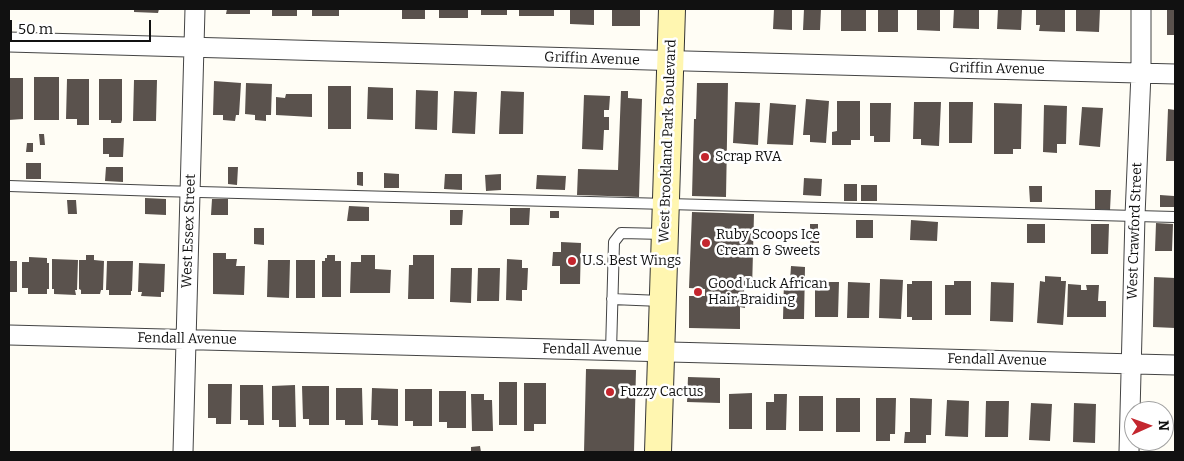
<!DOCTYPE html>
<html>
<head>
<meta charset="utf-8">
<style>
  body { margin:0 }
  #map { position:relative; width:1184px; height:461px; overflow:hidden; background:#fffdf5; font-family:Bitter,serif }
  canvas { display:block }
  .frame { position:absolute; inset:0; border:10px solid #111; pointer-events:none }
  .north { position:absolute; left:1124px; top:401px; width:50px; height:50px; box-sizing:border-box; background:#fff; border:1px solid #a0a0a0; border-radius:50%; rotate:88deg; font-size:14px; font-weight:700; line-height:20px; text-align:center; color:#111 }
  .north::after { content:''; display:block; margin:auto; width:18px; height:22px; background:#c4262e; clip-path:polygon(50% 0,100% 100%,50% 72%,0 100%) }
  .scale { position:absolute; left:10px; top:20px; width:141px; height:22px; box-sizing:border-box; border:2px solid #111; border-top:0; padding-left:6px; font-size:15px; line-height:18px; white-space:nowrap; color:#111; -webkit-text-stroke:4px #fff; paint-order:stroke }
</style>
</head>
<body>
<div id="map">
<canvas width="1184" height="461"></canvas>
<div class="frame"></div>
<div class="north">N</div>
<div class="scale">50 m</div>
</div>
<script>
const ctx = document.querySelector('canvas').getContext('2d');
ctx.lineJoin = 'round';
function fillPath(path, color) { ctx.fillStyle = color; ctx.fill(path, 'evenodd'); }
function strokePath(path, color, width, dash) { ctx.strokeStyle = color; ctx.lineWidth = width; ctx.lineCap = dash ? 'butt' : 'round'; ctx.setLineDash(dash || []); ctx.stroke(path); }
function write(font, color, halo, rows, align = 'center') {
  ctx.font = font + ' Bitter,serif'; ctx.lineWidth = 5; ctx.setLineDash([]); ctx.textBaseline = 'middle'; ctx.strokeStyle = halo; ctx.fillStyle = color; for (const [text, x, y, turn = 0] of rows) {
    ctx.save(); ctx.translate(x, y); ctx.rotate((+turn || 0) * Math.PI / 180); ctx.textAlign = isNaN(turn) ? turn : align; if (halo) ctx.strokeText(text, 0, 0); ctx.fillText(text, 0, 0); ctx.restore();
  }
}
fillPath(new Path2D(`
  M 134,9 L 159,9 L 158,13 L 134,12 Z
  M 227,9 L 250,9 L 250,14 L 226,14 Z
  M 272,9 L 297,9 L 297,16 L 272,16 Z
  M 312,9 L 339,9 L 339,16 L 312,16 Z
  M 402,9 L 425,9 L 425,19 L 402,19 Z
  M 439,9 L 468,9 L 468,18 L 439,18 Z
  M 481,9 L 507,9 L 507,15 L 481,15 Z
  M 519,9 L 554,9 L 554,16 L 519,16 Z
  M 570,9 L 594,9 L 594,25 L 570,24 Z
  M 612,9 L 640,9 L 640,26 L 612,26 Z
  M 774,9 L 792,9 L 792,30 L 773,29 Z
  M 804,9 L 821,9 L 820,30 L 803,30 Z
  M 841,9 L 866,9 L 866,31 L 841,31 Z
  M 878,9 L 898,9 L 898,32 L 878,32 Z
  M 917,9 L 940,9 L 940,31 L 917,30 Z
  M 954,9 L 979,9 L 979,29 L 953,28 Z
  M 998,9 L 1022,9 L 1021,30 L 997,29 Z
  M 1036,9 L 1065,9 L 1065,32 L 1039,31 L 1040,25 L 1036,25 Z
  M 1076,9 L 1100,9 L 1099,32 L 1076,31 Z
  M 1167,9 L 1175,9 L 1175,35 L 1167,35 Z
  M 34,77 L 59,77 L 59,120 L 34,120 Z
  M 9,78 L 23,78 L 23,119 L 9,120 Z
  M 67,79 L 89,79 L 89,125 L 77,125 L 77,119 L 66,119 Z
  M 99,79 L 122,79 L 122,120 L 121,123 L 111,123 L 111,120 L 99,120 Z
  M 134,80 L 157,80 L 156,121 L 133,121 Z
  M 214,81 L 241,83 L 239,115 L 236,115 L 235,121 L 223,120 L 223,115 L 213,115 Z
  M 246,83 L 272,84 L 271,115 L 266,115 L 266,121 L 255,120 L 255,115 L 245,114 Z
  M 697,83 L 728,83 L 726,197 L 692,196 L 694,119 L 696,119 Z
  M 328,86 L 351,86 L 351,129 L 328,129 Z
  M 368,87 L 393,88 L 393,120 L 367,119 Z
  M 416,90 L 438,91 L 437,130 L 415,129 Z
  M 454,91 L 477,92 L 475,134 L 452,133 Z
  M 501,91 L 524,92 L 523,134 L 499,134 Z
  M 621,91 L 628,91 L 628,98 L 642,99 L 639,197 L 577,195 L 578,169 L 618,170 Z
  M 286,94 L 312,94 L 312,117 L 276,115 L 276,97 L 285,98 Z
  M 584,95 L 610,96 L 609,110 L 604,110 L 604,117 L 609,117 L 609,130 L 604,130 L 603,150 L 582,149 Z
  M 806,99 L 829,101 L 826,143 L 810,142 L 810,135 L 803,135 Z
  M 837,101 L 860,101 L 860,140 L 851,140 L 851,145 L 832,145 L 832,132 L 837,131 Z
  M 735,102 L 760,103 L 758,145 L 733,143 Z
  M 914,102 L 941,102 L 939,146 L 921,145 L 921,139 L 913,139 Z
  M 949,102 L 973,102 L 972,143 L 949,143 Z
  M 770,103 L 796,105 L 793,145 L 767,144 Z
  M 870,103 L 891,103 L 890,142 L 874,142 L 874,136 L 870,136 Z
  M 994,103 L 1022,104 L 1021,149 L 1013,149 L 1013,154 L 994,154 Z
  M 1044,105 L 1067,106 L 1066,144 L 1057,144 L 1057,153 L 1043,152 Z
  M 1082,107 L 1103,108 L 1100,147 L 1079,145 Z
  M 1168,109 L 1175,110 L 1175,161 L 1166,161 Z
  M 39,134 L 44,134 L 45,145 L 40,145 Z
  M 103,138 L 124,138 L 123,157 L 109,157 L 109,154 L 103,154 Z
  M 27,143 L 33,143 L 33,152 L 26,152 Z
  M 26,163 L 41,163 L 41,179 L 26,179 Z
  M 106,167 L 123,167 L 123,182 L 105,181 Z
  M 228,167 L 238,167 L 237,185 L 228,184 Z
  M 357,172 L 363,172 L 363,186 L 357,185 Z
  M 384,173 L 399,174 L 399,188 L 384,188 Z
  M 445,174 L 462,174 L 462,190 L 444,189 Z
  M 501,174 L 501,190 L 486,191 L 485,175 Z
  M 537,175 L 566,176 L 565,190 L 536,189 Z
  M 804,178 L 822,179 L 821,196 L 803,195 Z
  M 844,184 L 857,184 L 857,201 L 844,201 Z
  M 861,185 L 877,185 L 877,201 L 861,201 Z
  M 1029,186 L 1042,186 L 1042,202 L 1030,202 Z
  M 1095,190 L 1111,190 L 1110,210 L 1095,209 Z
  M 1160,195 L 1174,196 L 1174,207 L 1160,207 Z
  M 145,198 L 166,199 L 166,215 L 145,214 Z
  M 212,199 L 228,199 L 228,215 L 211,215 Z
  M 67,200 L 76,200 L 77,214 L 68,214 Z
  M 349,206 L 369,207 L 369,221 L 347,221 Z
  M 510,208 L 530,208 L 529,225 L 510,225 Z
  M 450,210 L 463,210 L 462,225 L 450,225 Z
  M 550,211 L 559,211 L 559,218 L 550,218 Z
  M 692,212 L 754,214 L 752,290 L 744,290 L 745,308 L 740,307 L 740,329 L 689,328 L 689,296 L 705,296 L 705,289 L 689,288 Z
  M 856,220 L 873,220 L 873,238 L 856,238 Z
  M 911,220 L 938,222 L 937,241 L 910,240 Z
  M 1156,223 L 1173,224 L 1172,251 L 1155,251 Z
  M 810,224 L 818,224 L 818,233 L 810,233 Z
  M 1027,224 L 1045,224 L 1045,243 L 1027,243 Z
  M 1091,224 L 1109,224 L 1108,254 L 1091,254 Z
  M 254,228 L 264,228 L 264,245 L 254,244 Z
  M 810,234 L 819,234 L 819,243 L 810,243 Z
  M 561,242 L 581,243 L 580,284 L 560,284 L 560,266 L 552,266 L 553,252 L 561,252 Z
  M 213,253 L 226,253 L 226,259 L 237,259 L 236,266 L 245,266 L 244,295 L 213,294 Z
  M 86,255 L 94,255 L 94,260 L 104,261 L 103,290 L 101,290 L 100,294 L 81,294 L 81,290 L 79,289 L 79,260 L 86,260 Z
  M 327,255 L 335,255 L 335,261 L 341,261 L 341,297 L 322,297 L 322,261 L 325,261 L 325,258 L 327,258 Z
  M 361,255 L 375,255 L 375,269 L 391,270 L 390,293 L 350,293 L 351,262 L 361,262 Z
  M 413,255 L 434,255 L 434,299 L 408,299 L 409,265 L 413,265 Z
  M 29,257 L 47,258 L 47,263 L 49,263 L 49,289 L 47,289 L 47,294 L 28,294 L 28,288 L 22,288 L 22,262 L 29,262 Z
  M 52,259 L 78,260 L 77,290 L 75,290 L 76,295 L 54,294 L 54,289 L 52,289 Z
  M 507,259 L 522,260 L 522,268 L 528,268 L 527,290 L 522,290 L 522,301 L 506,300 Z
  M 268,260 L 290,260 L 289,298 L 267,297 Z
  M 296,260 L 315,260 L 315,298 L 296,298 Z
  M 9,261 L 17,261 L 17,292 L 9,292 Z
  M 107,261 L 133,261 L 132,291 L 131,291 L 131,295 L 109,295 L 109,290 L 106,290 Z
  M 139,263 L 165,264 L 164,292 L 161,292 L 161,297 L 141,296 L 142,292 L 138,292 Z
  M 791,266 L 805,267 L 804,319 L 783,319 L 784,280 L 790,281 Z
  M 451,268 L 472,268 L 471,303 L 450,302 Z
  M 478,268 L 500,268 L 499,301 L 477,301 Z
  M 1045,276 L 1061,277 L 1061,281 L 1066,281 L 1063,325 L 1037,323 L 1040,281 L 1045,282 Z
  M 1154,277 L 1175,278 L 1175,328 L 1153,327 Z
  M 880,279 L 903,280 L 901,319 L 879,318 Z
  M 912,281 L 932,281 L 932,320 L 912,320 L 912,317 L 907,317 L 907,284 L 912,284 Z
  M 954,281 L 971,281 L 971,315 L 945,315 L 945,285 L 954,285 Z
  M 815,282 L 839,282 L 838,317 L 815,317 Z
  M 848,282 L 870,283 L 869,318 L 847,318 Z
  M 991,282 L 1014,283 L 1013,322 L 990,321 Z
  M 1068,284 L 1081,285 L 1081,290 L 1087,290 L 1086,285 L 1099,285 L 1098,301 L 1106,301 L 1106,317 L 1067,317 Z
  M 586,369 L 636,370 L 634,452 L 584,452 Z
  M 688,377 L 720,378 L 720,403 L 687,402 Z
  M 499,382 L 517,382 L 517,425 L 499,425 Z
  M 524,383 L 546,383 L 546,424 L 534,424 L 534,431 L 524,431 Z
  M 208,384 L 232,384 L 231,424 L 216,424 L 216,418 L 208,418 Z
  M 240,385 L 263,385 L 264,425 L 248,425 L 248,420 L 240,420 Z
  M 295,385 L 296,427 L 279,427 L 279,420 L 272,420 L 272,386 Z
  M 302,386 L 329,386 L 329,425 L 309,425 L 309,419 L 303,419 Z
  M 336,388 L 362,388 L 363,425 L 345,425 L 345,420 L 336,420 Z
  M 372,388 L 398,389 L 398,426 L 378,425 L 378,420 L 371,420 Z
  M 405,389 L 432,389 L 432,426 L 413,426 L 413,421 L 405,421 Z
  M 439,391 L 466,391 L 466,428 L 447,428 L 447,422 L 439,422 Z
  M 752,393 L 752,429 L 729,429 L 729,394 Z
  M 471,394 L 484,394 L 484,400 L 492,400 L 493,431 L 472,431 Z
  M 774,394 L 787,394 L 786,430 L 766,430 L 766,402 L 774,402 Z
  M 799,396 L 823,396 L 823,431 L 799,431 Z
  M 836,398 L 860,398 L 860,432 L 836,432 Z
  M 876,398 L 896,398 L 895,434 L 890,434 L 890,441 L 876,441 Z
  M 910,398 L 932,399 L 931,435 L 926,435 L 926,443 L 904,443 L 905,432 L 910,432 Z
  M 947,400 L 969,401 L 968,437 L 945,436 Z
  M 986,401 L 1009,401 L 1008,437 L 985,437 Z
  M 1031,403 L 1052,404 L 1050,441 L 1029,440 Z
  M 1074,403 L 1096,404 L 1095,443 L 1073,442 Z
  M 480,446 L 481,452 L 471,452 L 471,447 Z`), '#5a524d');
const service = new Path2D(`
  M 9,186 L 160,191 L 1175,217
  M 612,299 L 661,301
  M 611,351 L 614,242 L 621,233 L 664,234`);
const minor = new Path2D(`
  M 9,42 L 649,60 L 1175,74
  M 9,335 L 1175,365
  M 183,452 L 195,9
  M 1129,452 L 1135,216 L 1141,73 L 1141,9`);
const secondary = new Path2D(`
  M 658,452 L 672,9`);
strokePath(service, '#444', 12);
strokePath(minor, '#444', 21);
strokePath(secondary, '#333', 28);
strokePath(service, '#fff', 10);
strokePath(minor, '#fff', 19);
strokePath(secondary, '#fff6b0', 26);
for (const [x, y, r, color] of [
  [705,157,5,"#c4262e"],
  [706,243,5,"#c4262e"],
  [572,261,5,"#c4262e"],
  [698,292,5,"#c4262e"],
  [610,392,5,"#c4262e"]
]) { const dot = new Path2D(); dot.arc(x, y, r, 0, 2 * Math.PI); ctx.fillStyle = color; ctx.fill(dot); strokePath(dot, '#fff', 2); }
write('14px', '#111', '#fff', [
  ["Griffin Avenue",592,59,2],
  ["Griffin Avenue",997,69,1],
  ["West Brookland Park Boulevard",668,141,-88],
  ["West Essex Street",189,231,-88],
  ["West Crawford Street",1135,231,-88],
  ["Fendall Avenue",187,339,1],
  ["Fendall Avenue",592,350,1],
  ["Fendall Avenue",997,360,1]
]);
write('14px', '#111', '#fff', [
  ["Scrap RVA",715,157],
  ["Ruby Scoops Ice",716,235],
  ["Cream & Sweets",716,251],
  ["U.S. Best Wings",582,261],
  ["Good Luck African",708,284],
  ["Hair Braiding",708,300],
  ["Fuzzy Cactus",620,392]
], 'left');
</script>
</body>
</html>
